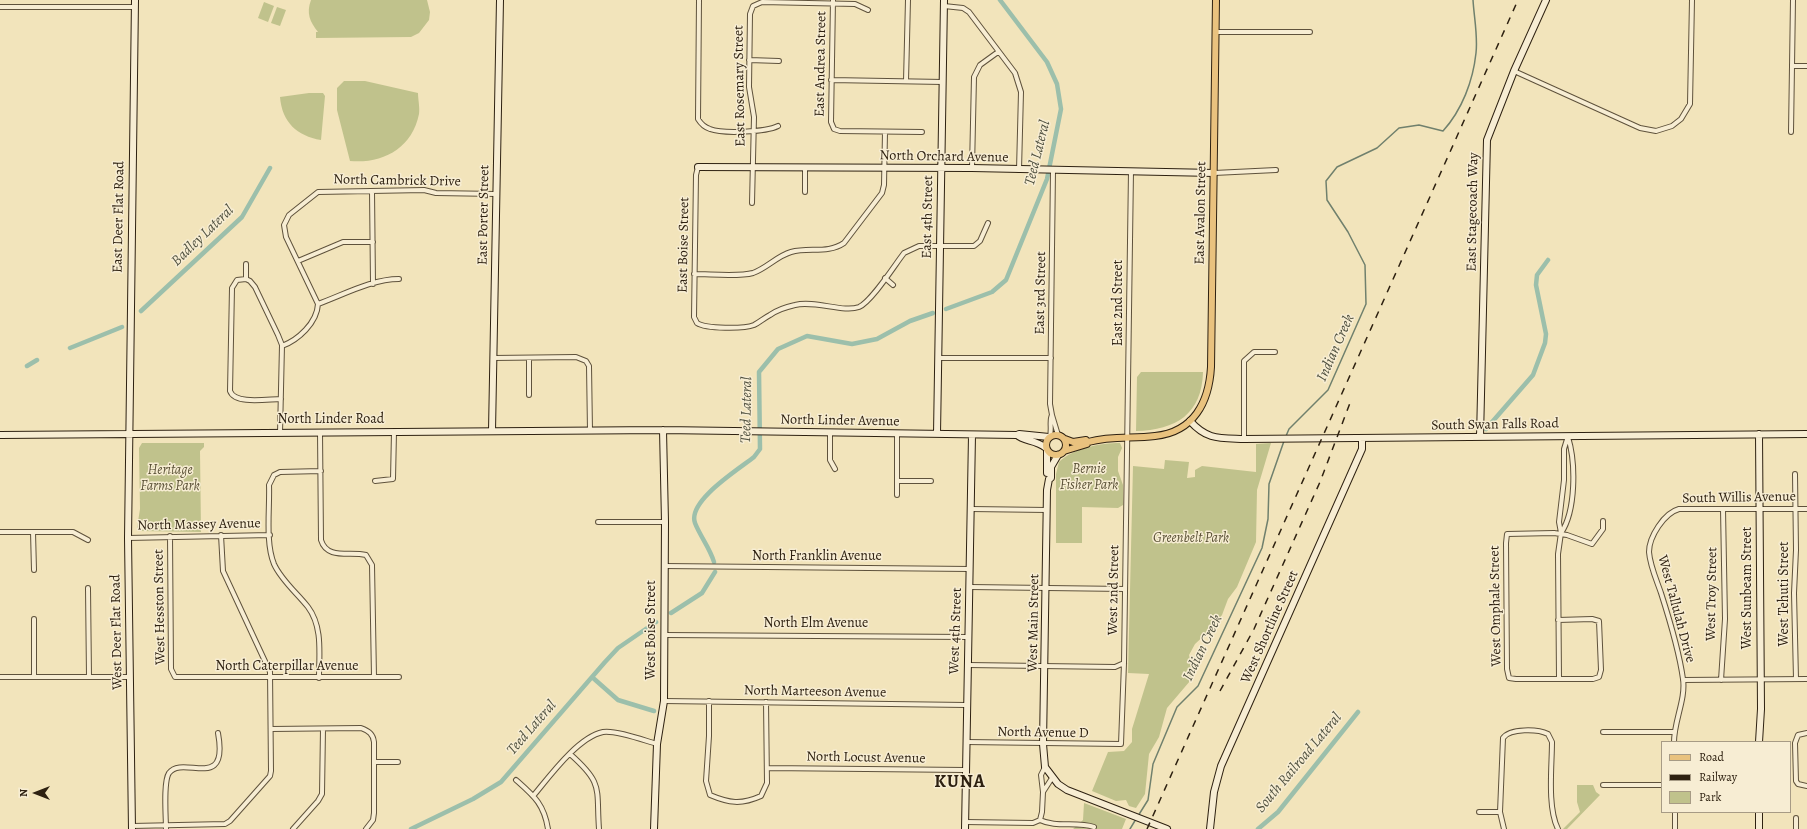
<!DOCTYPE html>
<html>
<head>
<meta charset="utf-8">
<style>
  body { margin:0 }
  #map { position:relative; width:1807px; height:829px; overflow:hidden; background:#f2e4bb; font-family:Alegreya,serif }
  canvas { display:block }
  .legend { position:absolute; left:1661px; top:741px; width:130px; height:72px; box-sizing:border-box; background:#f7edd3; border:1px solid #a79b85; margin:0; padding:5px 7px; list-style:none; font-size:12px; color:#2e2111 }
  .legend li { display:flex; align-items:center; gap:8px; height:20px }
  .legend b { width:20px; border:1px solid #a79b85 }
  .north { position:absolute; left:16px; top:773px; width:40px; height:40px; -webkit-text-stroke:3px #f7edd3; paint-order:stroke; rotate:270deg; font-size:11px; font-weight:700; line-height:16px; text-align:center; color:#2e2111 }
  .north::after { content:''; display:block; margin:auto; width:14px; height:18px; background:#2e2111; clip-path:polygon(50% 0,100% 100%,50% 72%,0 100%) }
</style>
</head>
<body>
<div id="map">
<canvas width="1807" height="829"></canvas>
<ul class="legend">
<li><b style="height:5px;background:#e9c27e"></b>Road</li>
<li><b style="height:5px;background:#2e2111"></b>Railway</li>
<li><b style="height:11px;background:#c0c28c"></b>Park</li>
</ul>
<div class="north">N</div>
</div>
<script>
const ctx = document.querySelector('canvas').getContext('2d');
ctx.lineJoin = 'round';
function fillPath(path, color) { ctx.fillStyle = color; ctx.fill(path, 'evenodd'); }
function strokePath(path, color, width, dash) { ctx.strokeStyle = color; ctx.lineWidth = width; ctx.lineCap = dash ? 'butt' : 'round'; ctx.setLineDash(dash || []); ctx.stroke(path); }
function write(font, color, halo, rows, align = 'center') {
  ctx.font = font + ' Alegreya,serif'; ctx.lineWidth = 3; ctx.setLineDash([]); ctx.textBaseline = 'middle'; ctx.strokeStyle = halo; ctx.fillStyle = color; for (const [text, x, y, turn = 0] of rows) {
    ctx.save(); ctx.translate(x, y); ctx.rotate((+turn || 0) * Math.PI / 180); ctx.textAlign = isNaN(turn) ? turn : align; if (halo) ctx.strokeText(text, 0, 0); ctx.fillText(text, 0, 0); ctx.restore();
  }
}
fillPath(new Path2D(`
  M 311,0 L 427,0 L 430,12 L 429,20 L 419,33 L 411,37 L 316,38 L 316,32 L 318,32 C 310,22 306,13 311,0 Z
  M 264,2 L 274,6 L 268,22 L 258,18 Z
  M 277,7 L 286,10 L 280,26 L 271,23 Z
  M 344,81 L 365,81 L 418,93 C 418,99 420,108 419,114 C 412,149 382,164 350,161 L 337,110 L 337,88 Z
  M 309,93 L 323,93 L 325,96 L 321,140 C 297,136 282,122 280,97 Z
  M 1141,372 L 1203,372 C 1202,414 1176,430 1136,431 L 1137,377 Z
  M 142,443 L 204,443 L 204,447 L 200,451 L 201,532 L 139,531 L 137,528 L 140,509 L 139,448 Z
  M 1120,443 L 1122,448 L 1118,457 L 1118,471 L 1123,485 L 1123,505 L 1118,508 L 1082,507 L 1082,543 L 1056,543 L 1056,474 L 1059,462 C 1073,448 1101,443 1120,443 Z
  M 1271,443 L 1257,490 L 1256,542 L 1237,587 L 1228,599 L 1222,615 L 1209,631 L 1195,644 L 1189,655 L 1193,670 L 1190,681 L 1167,708 L 1159,737 L 1149,754 L 1145,794 L 1136,808 L 1129,806 L 1126,800 L 1116,801 L 1092,791 L 1108,752 L 1124,751 L 1132,742 L 1132,729 L 1149,674 L 1128,673 L 1133,466 L 1164,469 L 1165,460 L 1189,462 L 1187,478 L 1195,477 L 1195,470 L 1202,466 L 1256,472 L 1256,444 Z
  M 1577,785 L 1593,785 L 1596,792 L 1600,795 L 1567,829 L 1563,829 L 1580,812 L 1577,802 Z
  M 1084,803 L 1126,819 L 1122,829 L 1073,829 L 1083,820 Z`), '#c0c28c');
strokePath(new Path2D(`
  M 1286,436 L 1289,429 L 1328,390 L 1366,304 L 1365,265 L 1348,232 L 1327,200 L 1326,181 L 1337,167 L 1377,148 L 1399,128 L 1419,125 L 1443,131 C 1462,110 1473,81 1476,53 C 1478,36 1474,17 1473,0
  M 1138,816 L 1148,800 L 1153,764 L 1177,707 L 1198,686 L 1262,548 L 1268,519 L 1269,484 L 1284,441
  M 1130,829 L 1136,819`), '#70806d', 1.5);
strokePath(new Path2D(`
  M 946,309 L 992,292 L 1006,280 L 1047,179 L 1061,109 L 1057,84 L 1047,62 L 1000,0
  M 141,311 L 242,217 L 270,168
  M 70,348 L 122,327
  M 27,366 L 37,360
  M 1486,429 L 1533,375 L 1545,343 L 1546,334 L 1536,285 L 1537,275 L 1548,260
  M 714,562 C 710,548 700,536 695,523 C 687,501 739,469 754,457 L 760,449 L 759,372 L 778,349 L 807,336 L 852,344 L 877,339 L 910,321 L 933,313
  M 671,613 L 702,593 L 715,572
  M 592,677 L 618,700 L 654,711
  M 411,829 L 473,799 L 501,782 L 605,662 L 618,648 L 656,622
  M 1258,829 L 1278,812 L 1358,712`), '#9cbfab', 4.5);
const street = new Path2D(`
  M 699,0 L 698,119 C 701,124 704,127 710,129 C 723,134 766,132 778,126
  M 833,0 L 831,122 L 834,129 L 840,131 L 922,132
  M 944,6 L 963,8 L 969,12 L 1015,73 L 1021,92 L 1019,170
  M 0,7 L 135,7
  M 1216,32 L 1310,32
  M 749,60 L 779,61
  M 1793,66 L 1807,66
  M 1514,71 L 1640,128 L 1656,131 L 1672,126 L 1681,119 L 1690,104 L 1692,0
  M 831,80 L 943,82
  M 906,81 L 908,0
  M 1791,132 L 1793,0
  M 698,167 L 696,175 L 694,317 L 697,323 C 706,329 744,329 754,325 C 760,322 764,318 770,315 C 777,310 786,307 795,305 C 815,300 844,313 859,307 C 872,301 894,266 904,253 L 919,246 L 974,246 L 980,241 L 988,223
  M 972,168 L 974,77 L 980,65 L 998,52
  M 1214,173 L 1276,170
  M 372,191 L 373,284
  M 805,192 L 805,167
  M 752,203 L 754,117 L 749,87 L 750,14 L 753,6 L 762,2 L 855,4 L 868,10
  M 298,261 L 343,242 L 373,242
  M 246,264 L 246,279 L 250,281 L 255,287 L 278,335 L 282,345 L 280,433
  M 694,274 C 711,274 738,277 753,273 C 767,268 777,256 791,252 C 809,247 828,254 844,243 L 882,193 L 884,185 L 885,132
  M 885,278 L 893,285
  M 246,279 L 237,280 L 232,288 L 230,391 C 235,405 268,399 281,399
  M 318,304 L 286,237 L 284,225 L 289,215 L 318,192 L 424,190 L 436,193 L 496,194
  M 282,346 C 298,340 317,323 318,304 C 343,295 372,279 399,279
  M 493,358 L 576,357 L 586,361 L 589,366 L 590,431
  M 529,358 L 529,395
  M 939,358 L 1051,358
  M 1052,415 L 1050,404 L 1053,171
  M 320,432 L 321,540 C 327,560 350,551 366,555 L 372,565 L 374,677
  M 830,433 L 830,460 L 835,469
  M 1050,436 C 1052,429 1049,420 1052,415 L 1058,435
  M 1244,439 L 1244,361 L 1254,352 L 1275,352
  M 1795,474 L 1796,550 L 1794,593 L 1796,679
  M 375,481 L 393,479 L 394,432
  M 897,481 L 931,481
  M 897,495 L 897,434
  M 971,509 L 1047,510
  M 598,522 L 665,522
  M 0,532 L 73,532 L 88,540
  M 33,532 L 34,570
  M 1561,533 C 1576,511 1576,463 1568,437
  M 170,536 L 171,669 L 175,677 L 399,677
  M 128,538 L 270,535
  M 664,566 L 970,569
  M 970,587 L 1125,589
  M 88,588 L 89,677
  M 34,619 L 34,677
  M 1558,620 L 1592,619 L 1599,621 L 1601,670 L 1599,677 L 1593,679 L 1516,679 L 1509,678 L 1507,669 L 1506,543 L 1507,534 L 1554,533 L 1567,535 L 1592,544 L 1603,529 L 1603,521
  M 664,635 L 968,637
  M 968,665 L 1115,667 L 1124,663
  M 0,677 L 129,677
  M 319,678 C 319,654 323,627 308,607 C 297,593 281,580 274,564 C 265,542 270,508 269,485 L 274,475 L 280,472 L 321,471
  M 1559,679 L 1558,554 L 1561,533 L 1559,522 L 1564,480 L 1564,449 L 1568,436
  M 1683,680 L 1807,679
  M 1721,680 L 1725,619 L 1723,509
  M 664,701 L 966,705
  M 709,701 L 709,736 L 706,781 L 710,795 C 729,803 741,805 761,796 L 767,783 L 766,702
  M 271,729 L 361,728 C 369,731 373,734 374,742 L 374,813 L 373,820 L 366,829
  M 1603,732 L 1674,732
  M 1807,733 L 1798,735 L 1795,743 L 1796,781 L 1798,784 L 1807,786
  M 966,742 L 1121,744 L 1124,663 L 1131,171
  M 1674,742 C 1674,721 1686,699 1683,679 C 1679,650 1670,621 1661,593 C 1657,581 1650,566 1649,552 C 1649,537 1664,513 1679,509 L 1807,509
  M 570,754 C 604,784 596,788 599,829
  M 374,762 L 398,762
  M 1045,767 L 1041,775 L 1043,792 L 1052,778
  M 767,768 L 965,770
  M 516,780 C 534,796 544,804 548,829
  M 1603,785 L 1662,785
  M 534,795 C 549,777 578,737 603,732 C 616,730 643,740 657,744
  M 1479,812 L 1500,812
  M 1675,812 L 1675,829
  M 1040,820 C 1056,828 1077,821 1094,827
  M 1040,820 L 1042,812 L 1043,792
  M 965,822 L 1033,823 L 1040,820
  M 132,826 L 225,824 L 230,821 L 270,776 L 271,771 L 270,672 L 223,571 L 221,535
  M 166,829 C 166,817 163,782 169,773 C 183,754 229,793 218,733
  M 293,829 L 318,801 L 322,794 L 323,729
  M 1504,829 L 1500,812 L 1503,738 C 1510,728 1538,729 1548,734 L 1552,742 C 1552,766 1547,807 1558,829
  M 1796,829 L 1796,818`);
const secondary = new Path2D(`
  M 698,167 L 972,168 L 1214,173
  M 1190,421 C 1207,440 1219,438 1244,439 L 1807,434
  M 492,431 L 500,0
  M 937,434 L 944,0
  M 0,435 L 663,430 L 1017,435 L 1019,434 L 1049,437
  M 1017,435 C 1024,442 1035,439 1046,448
  M 1480,437 L 1487,140 L 1514,71 L 1546,0
  M 1058,455 L 1051,467 L 1051,478 L 1049,479 L 1047,490 L 1043,744 L 1045,767 L 1058,784 L 1067,790 L 1167,829
  M 1047,473 L 1047,451
  M 1759,742 L 1761,709 L 1759,434
  M 1759,812 L 1759,829
  M 132,829 L 128,538 L 135,0
  M 654,829 L 657,744 L 664,701 L 665,522 L 663,430
  M 965,829 L 972,435
  M 1210,829 L 1214,792 L 1221,766 L 1362,449 L 1362,438`);
const primary = new Path2D(`
  M1046 445a10 10 0 1 1 20 0a10 10 0 1 1-20 0Z
  M 1065,439 L 1073,442 L 1086,440 L 1088,442
  M 1064,451 L 1087,444 L 1088,442 C 1113,435 1132,439 1155,436 C 1194,432 1209,402 1211,367 L 1216,0`);
strokePath(street, '#5f523c', 6);
strokePath(secondary, '#2e2111', 8);
strokePath(primary, '#2e2111', 8);
strokePath(street, '#f7edd3', 4);
strokePath(secondary, '#f7edd3', 6);
strokePath(primary, '#e9c27e', 6);
strokePath(new Path2D(`
  M 1220,691 L 1254,629 L 1320,482 L 1350,403
  M 1147,829 L 1518,0`), '#2e2111', 1.5, [7, 7]);
write('14px', '#2e2111', '#f7edd3', [
  ["East Andrea Street",821,64,-89],
  ["East Rosemary Street",740,86,-91],
  ["North Orchard Avenue",944,157,1],
  ["North Cambrick Drive",397,181,1],
  ["East Stagecoach Way",1473,212,-89],
  ["East Avalon Street",1201,213,-89],
  ["East Porter Street",484,215,-89],
  ["East Deer Flat Road",119,217,-89],
  ["East 4th Street",928,217,-89],
  ["East Boise Street",684,245,-89],
  ["East 3rd Street",1041,293,-89],
  ["East 2nd Street",1119,303,-90],
  ["North Linder Road",331,420],
  ["North Linder Avenue",840,421,1],
  ["South Swan Falls Road",1495,425,-1],
  ["South Willis Avenue",1739,498,-1],
  ["North Massey Avenue",199,525,-1],
  ["North Franklin Avenue",817,557],
  ["West Sunbeam Street",1748,588,-90],
  ["West 2nd Street",1114,590,-89],
  ["West Troy Street",1712,594,-89],
  ["West Tehuti Street",1785,594,-90],
  ["West Omphale Street",1496,606,-91],
  ["West Hesston Street",160,607,-91],
  ["West Tallulah Drive",1676,609,75],
  ["West Main Street",1034,623,-89],
  ["North Elm Avenue",816,624],
  ["West Shortline Street",1270,627,-66],
  ["West Boise Street",652,630,-90],
  ["West 4th Street",956,631,-88],
  ["West Deer Flat Road",117,632,-91],
  ["North Caterpillar Avenue",287,667],
  ["North Marteeson Avenue",815,692,1],
  ["North Avenue D",1043,733,1],
  ["North Locust Avenue",866,758,1]
]);
write('italic 14px', '#5a5136', '#f7edd3', [
  ["Bernie",1089,470],
  ["Fisher Park",1089,486],
  ["Heritage",170,471],
  ["Farms Park",170,487],
  ["Greenbelt Park",1191,539]
]);
write('italic 15px', '#4f503f', '#f7edd3', [
  ["Teed Lateral",1038,153,-76],
  ["Badley Lateral",203,236,-44],
  ["Indian Creek",1336,348,-66],
  ["Teed Lateral",747,410,-89],
  ["Indian Creek",1203,648,-64],
  ["Teed Lateral",532,728,-49],
  ["South Railroad Lateral",1299,763,-50]
]);
ctx.letterSpacing = '1px';
write('bold 18px', '#2e2111', '#f7edd3', [
  ["KUNA",960,783]
]);
ctx.letterSpacing = '0px';
</script>
</body>
</html>
